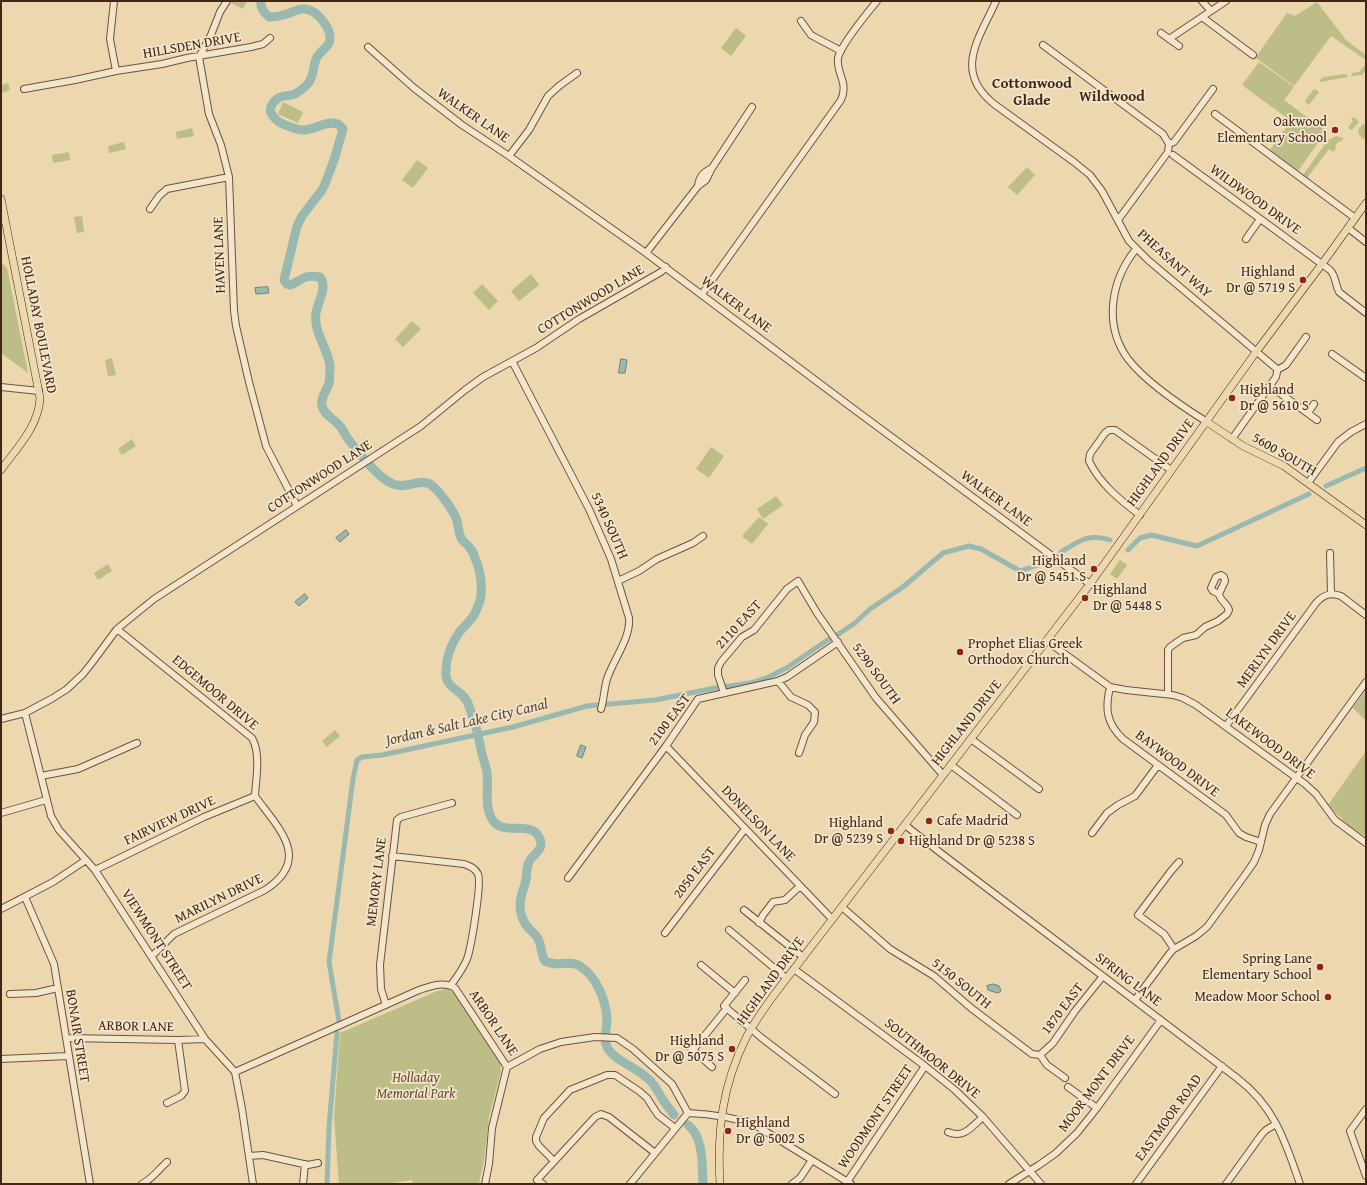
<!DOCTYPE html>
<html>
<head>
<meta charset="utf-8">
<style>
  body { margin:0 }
  #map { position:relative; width:1367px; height:1185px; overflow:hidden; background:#ecd7af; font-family:"Gentium Book Plus",serif }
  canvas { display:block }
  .frame { position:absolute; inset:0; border:2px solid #432615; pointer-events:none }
</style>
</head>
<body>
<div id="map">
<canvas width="1367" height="1185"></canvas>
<div class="frame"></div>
</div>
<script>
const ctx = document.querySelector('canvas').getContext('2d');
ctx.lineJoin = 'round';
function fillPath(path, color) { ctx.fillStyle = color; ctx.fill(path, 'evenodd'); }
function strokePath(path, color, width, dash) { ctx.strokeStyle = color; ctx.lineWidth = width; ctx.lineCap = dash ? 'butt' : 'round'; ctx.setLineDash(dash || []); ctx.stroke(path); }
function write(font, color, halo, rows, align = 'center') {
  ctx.font = font + ' "Gentium Book Plus",serif'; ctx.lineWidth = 3.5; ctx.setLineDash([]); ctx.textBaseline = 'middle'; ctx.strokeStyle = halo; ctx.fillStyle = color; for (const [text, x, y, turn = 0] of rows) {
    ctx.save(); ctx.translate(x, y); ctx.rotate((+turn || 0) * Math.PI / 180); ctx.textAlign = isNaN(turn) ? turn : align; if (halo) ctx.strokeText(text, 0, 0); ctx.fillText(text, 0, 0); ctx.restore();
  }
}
fillPath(new Path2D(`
  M 233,1 L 247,1 L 243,9 L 231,3 Z
  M 1317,2 L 1346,40 L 1366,55 L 1366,60 L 1331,36 L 1294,86 L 1256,58 L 1258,55 L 1258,54 L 1287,13 L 1295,16 Z
  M 736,28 L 746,36 L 731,56 L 721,48 Z
  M 1259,62 L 1294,87 L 1284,100 L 1326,131 L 1325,133 L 1298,171 L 1270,150 L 1291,121 L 1242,85 Z
  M 1365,66 L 1366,70 L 1362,75 L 1351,76 L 1352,73 L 1359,72 L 1363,67 Z
  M 1346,74 L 1348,77 L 1320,82 L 1320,80 L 1323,77 Z
  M 8,83 L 10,90 L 1,93 L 1,85 Z
  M 1315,89 L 1319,92 L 1309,105 L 1306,103 L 1305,101 L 1313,90 Z
  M 283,102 L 303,112 L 298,123 L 278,114 Z
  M 1353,117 L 1357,119 L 1359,122 L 1357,125 L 1355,125 L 1355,127 L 1351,130 L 1348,128 L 1353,121 L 1351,119 Z
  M 1363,124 L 1366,124 L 1366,141 L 1360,136 L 1358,132 L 1359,128 Z
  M 192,128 L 194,136 L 177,139 L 176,132 Z
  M 1336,136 L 1344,138 L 1340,142 L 1338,142 L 1335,146 L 1336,148 L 1333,152 L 1329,149 L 1307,178 L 1303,175 L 1328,140 Z
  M 124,142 L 126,149 L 109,153 L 108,146 Z
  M 69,152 L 70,160 L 53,163 L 52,155 Z
  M 417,160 L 428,168 L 413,188 L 402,180 Z
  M 1027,167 L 1035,175 L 1017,195 L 1008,187 Z
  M 82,216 L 84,232 L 77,233 L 74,217 Z
  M 1,262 L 7,268 L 28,373 L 1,353 Z
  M 531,274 L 539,285 L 519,301 L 511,291 Z
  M 482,284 L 498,301 L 489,310 L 473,293 Z
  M 412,321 L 421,329 L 403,347 L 395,339 Z
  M 112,358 L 116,375 L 108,376 L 105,360 Z
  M 132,439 L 136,446 L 122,455 L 118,449 Z
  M 711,447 L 724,456 L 709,478 L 696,469 Z
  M 776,496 L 783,505 L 763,519 L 757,509 Z
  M 759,517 L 768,524 L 752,544 L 742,536 Z
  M 1120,560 L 1127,565 L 1117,579 L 1110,574 Z
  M 108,564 L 112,571 L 98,580 L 94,573 Z
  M 1366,690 L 1366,721 L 1353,708 Z
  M 335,730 L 340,736 L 327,747 L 322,741 Z
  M 1366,751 L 1366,837 L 1347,824 L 1328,805 Z
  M 446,989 L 454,992 L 500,1062 L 501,1071 L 489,1117 L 484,1160 L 479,1184 L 413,1184 L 412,1180 L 386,1184 L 339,1184 L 334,1117 L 340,1033 L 437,991 Z`), '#bcbd87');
const water = new Path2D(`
  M 268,287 L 269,293 L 256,294 L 255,288 Z
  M 621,359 L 627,360 L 625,373 L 619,373 Z
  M 346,530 L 349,534 L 340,542 L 336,538 Z
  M 305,594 L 308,598 L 299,606 L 295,602 Z
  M 581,745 L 586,747 L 582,758 L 577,756 Z
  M 993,984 L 999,986 L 1001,990 L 1000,992 L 997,993 L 988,990 L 987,986 Z`);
fillPath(water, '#99b8b0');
strokePath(water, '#777e72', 1);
strokePath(new Path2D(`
  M 1326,486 L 1366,468
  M 1128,550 L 1140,538 L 1151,535 L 1197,546 L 1309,494
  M 1061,552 C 1079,541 1089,533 1110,540
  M 837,635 L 855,623 L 870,609 L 903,587 L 943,553 L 969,546 L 981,549 L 1020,571 L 1038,565 L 1048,559
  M 339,1021 L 329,962 L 353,779 L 357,760 L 362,757 L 382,755 L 513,727 L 587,706 L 655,700 L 715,688 L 751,683 L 767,678 L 788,667 L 832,637
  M 327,1184 L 329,1127 L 337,1033`), '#99b8b0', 5);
strokePath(new Path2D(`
  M 261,1 C 260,8 264,13 269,17 C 275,17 281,16 287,14 C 293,12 298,8 305,9 C 317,10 334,30 329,43 C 326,49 319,52 316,59 C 313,67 314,76 309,82 C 306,87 300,91 295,94 C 286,97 277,94 272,105 C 270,107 270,111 271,113 C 274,119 280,123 285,125 C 290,127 297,130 303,130 C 315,130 326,120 338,124 L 343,129 L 334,160 L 325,184 L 322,190 L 302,216 L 297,226 L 284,280 L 287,284 L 290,285 C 303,280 303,274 320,277 C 328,287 318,301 316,313 C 313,332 328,348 330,366 C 330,371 330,377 329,383 C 327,390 320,398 322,406 C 324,415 334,419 339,425 C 342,428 344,432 346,436 C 355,449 378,478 393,484 C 406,490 419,478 430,484 C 439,490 454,511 457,521 C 459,527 458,532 461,538 C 463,542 466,543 469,547 C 472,550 474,554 475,558 C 480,569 482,583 481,595 C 481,601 477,609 474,615 C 470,621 465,626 460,631 C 451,644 445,658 446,675 C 447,687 457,689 464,697 C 468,701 469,707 471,712 C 476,724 478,736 481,749 C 482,757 486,765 487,773 C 489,789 483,810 495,823 C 507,835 533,820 540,839 C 544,849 535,853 530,860 C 526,866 527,873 526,880 C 524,889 520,896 520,905 C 520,911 522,919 526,925 C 530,931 537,934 539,941 C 542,948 541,955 545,961 C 557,968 569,959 580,966 C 597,977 607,1002 607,1022 C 606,1032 603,1040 608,1049 C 617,1062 636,1067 647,1078 C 655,1084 658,1092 663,1100 C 666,1105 671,1110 674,1115
  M 688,1125 C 704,1137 702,1166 703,1184`), '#99b8b0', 9);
const minor = new Path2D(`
  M 114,1 L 110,39 L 116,71
  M 227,1 L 220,12 L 211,35 L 199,57 L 209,114 L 221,145 L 229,177 L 234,311 L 236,326 L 249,382 L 266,446 L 297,506
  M 996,1 C 979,39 953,71 994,104 L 1074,162 L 1090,175 L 1102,191 L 1129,241 L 1148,260 L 1277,369 L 1277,372 L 1276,377 L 1232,439
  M 1202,1 L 1211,11
  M 1202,17 L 1253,55
  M 801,21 L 811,35 L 841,51
  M 1161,33 L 1179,46
  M 1169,39 L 1226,1
  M 1043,45 L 1163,134 L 1169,144 L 1168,152 L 1118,220
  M 368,47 L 414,88 L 462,125 L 509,156 L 646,253 L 851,407 L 1090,584
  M 24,89 L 75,80 L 116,71 L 162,64 L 187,58 L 251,47 L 263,44 L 270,38
  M 1215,114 L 1355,218
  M 1169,144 L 1174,142 L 1213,89
  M 1173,155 L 1330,270 C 1336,276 1335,284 1339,292 L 1366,313
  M 509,156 L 529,130 L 548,96 L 559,86 L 577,73
  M 698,186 C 699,176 704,172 712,168
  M 150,209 L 159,196 L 167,189 L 229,177
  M 1348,228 L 1366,242
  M 1246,239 L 1260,219
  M 1136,249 C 1111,280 1103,325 1128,359 C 1145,381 1183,407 1207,422
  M 646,253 L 698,186 L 706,180 L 712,168 L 752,107
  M 702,294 L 841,100 C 849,82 836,74 838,58 C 840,46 868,12 877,1
  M 1332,354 L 1366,378
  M 512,361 L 589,509 L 611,559 L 629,618 C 631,638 613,660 607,679 C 604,689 604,699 601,709
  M 1277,370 L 1286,365 L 1306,337
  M 1270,386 L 1317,420
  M 1,387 L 39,391
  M 1308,413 L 1314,404
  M 1308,483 L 1338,442 L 1351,432 L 1366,424
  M 1140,515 C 1120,500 1100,484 1089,461 L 1090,454 L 1105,433 L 1109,430 L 1115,430 L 1171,470
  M 1330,553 L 1331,594
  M 618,581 L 639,571 L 657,559 L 693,543 L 703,536
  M 117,629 L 252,738 C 261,754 256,778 255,796
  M 1047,641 L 1110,687 L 1126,690 L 1173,695 L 1183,698 L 1196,705 L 1305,784 L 1316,794 L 1335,820 L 1366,843
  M 778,681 L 791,697 L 808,705 L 815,712 L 814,722 L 805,735 L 799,753
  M 1110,687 C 1105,708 1106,723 1123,739 L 1226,815 L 1239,833 L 1246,837 L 1261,842
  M 724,693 L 718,675 L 718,668 L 721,662 L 742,637 L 754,630 L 787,589 L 798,581 L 817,613 L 876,698 L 943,775
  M 1168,694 L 1168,650 L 1170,647 L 1183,638 L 1196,635 L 1205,627 L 1218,621 L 1227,614 L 1229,610 C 1227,603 1220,601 1219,594 L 1213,591 L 1211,588 L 1216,577 L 1221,575 L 1224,577 L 1225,581 L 1219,594
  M 25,713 L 51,816 L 59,830 L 95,870 L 205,1039 L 235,1072 L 242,1109 L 253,1184
  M 1,719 L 25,713 L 53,698 L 67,689 L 83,674 L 91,664 L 117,629 L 154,599 L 421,426 L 465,390 L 483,377 L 536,348 L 579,319 L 661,272 L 666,267
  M 1226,726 L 1316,603 C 1323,595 1330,592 1341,596 L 1366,615
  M 971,739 L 1039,789
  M 666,746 L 832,919
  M 951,765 L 1017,815
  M 41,776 L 78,769 L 137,743
  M 1,813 L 46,800
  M 905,825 L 942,854 L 1237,1078 C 1275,1107 1285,1141 1300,1184
  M 1092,833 L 1107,813 L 1118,805 L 1135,796 L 1158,765
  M 392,856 L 464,864 C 470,866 475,868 478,874 C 482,883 471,948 467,959 C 463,969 457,977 451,985
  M 95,870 L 204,817 L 255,796
  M 568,878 L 666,746 L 698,699 L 778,681 L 787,677 L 838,642
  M 25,897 L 54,964 L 90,1184
  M 842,907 L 890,949 L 934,976 L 971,1008 L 1032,1054 L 1040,1055 L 1047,1065 L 1065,1078
  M 1,909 L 53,882 L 86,860
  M 744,910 L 803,957
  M 759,923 L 763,915 L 773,902 L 785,900 L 800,886
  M 729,930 L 786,978
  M 665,933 L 745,829
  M 1174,949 L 1164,934 L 1138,915 L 1171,871 L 1179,862
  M 152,956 L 174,934 L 265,890 C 313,859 278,828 255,796
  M 701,965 L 735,993
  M 794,969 L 925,1066 L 955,1090 L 983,1117 L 1041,1184
  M 745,980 L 724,1006 L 763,1039 L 835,1094
  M 10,994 L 36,993 L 58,988
  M 1135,1000 L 1170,953 L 1174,949 L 1196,936 L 1207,927 L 1245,875 L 1254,862 L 1259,850 L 1265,825 L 1270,814 L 1366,682
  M 386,1005 L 381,989 L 380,965 L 397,820 L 401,817 L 452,803
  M 66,1038 L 178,1040 L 205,1039
  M 684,1042 L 712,1067
  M 693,1050 L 727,1008
  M 1040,1055 L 1053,1043 L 1075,1011 L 1103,976
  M 1,1059 L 68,1056
  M 235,1072 L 419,990 C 431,986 444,981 455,988 L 507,1067 L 540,1049 L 561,1042 L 595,1037 L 617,1038 L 633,1049 L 672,1084 L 688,1113
  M 1068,1087 L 1097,1108
  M 167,1103 L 181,1096 L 185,1091 L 178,1040
  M 1366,1109 L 1350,1131 L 1366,1176
  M 948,1132 C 964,1139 971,1127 983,1117
  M 249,1156 L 263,1155 L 308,1165 L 318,1163
  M 554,1161 L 539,1146 L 536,1141 L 536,1137 L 544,1118 L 570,1090 L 607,1075 L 615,1075 L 639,1091 L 647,1098 L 658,1115 L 675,1128
  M 847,1182 L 925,1066
  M 142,1184 C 152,1179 159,1169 167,1162
  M 303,1184 L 305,1164
  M 485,1184 L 489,1164 L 492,1128 L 507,1067
  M 543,1184 L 537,1180 L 595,1117 L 601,1114 L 609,1117 L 655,1153
  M 630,1184 L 688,1113 C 711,1114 733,1117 755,1125 L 851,1184
  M 792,1184 L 800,1178 L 812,1160
  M 1009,1184 L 1039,1165 L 1056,1153 L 1077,1133 L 1097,1108 L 1161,1020
  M 1136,1184 L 1222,1066
  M 1226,1184 L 1262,1134 L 1266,1130 L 1276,1124`);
const major = new Path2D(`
  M 1,199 L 40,398 C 39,426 16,449 1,470
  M 1207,422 L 1243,446 L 1284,466 L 1366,525
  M 720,1184 C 717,1131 722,1085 747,1036 C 759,1014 778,989 794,969 L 1090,584 L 1256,352 L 1322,264 L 1366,203`);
strokePath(minor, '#6d523c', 8);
strokePath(major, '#432615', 8);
strokePath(minor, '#f3e5cb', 6);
strokePath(major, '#ecd7af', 7);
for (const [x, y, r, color] of [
  [1335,130,4,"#8f2418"],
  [1303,280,4,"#8f2418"],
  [1232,398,4,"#8f2418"],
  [1094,569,4,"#8f2418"],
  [1085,598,4,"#8f2418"],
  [960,652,4,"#8f2418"],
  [929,821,4,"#8f2418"],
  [891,831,4,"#8f2418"],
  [901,841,4,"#8f2418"],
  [1320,967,4,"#8f2418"],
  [1328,997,4,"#8f2418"],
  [732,1049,4,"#8f2418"],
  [728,1131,4,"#8f2418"]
]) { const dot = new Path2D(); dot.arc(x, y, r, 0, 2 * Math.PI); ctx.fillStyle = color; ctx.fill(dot); strokePath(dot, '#f3e5cb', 1.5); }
write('14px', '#432615', '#f3e5cb', [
  ["HILLSDEN DRIVE",192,46,-10],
  ["WALKER LANE",473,116,35],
  ["WILDWOOD DRIVE",1255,200,36],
  ["HAVEN LANE",220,255,-92],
  ["PHEASANT WAY",1174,264,42],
  ["COTTONWOOD LANE",591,300,-31],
  ["WALKER LANE",736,305,37],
  ["HOLLADAY BOULEVARD",38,325,79],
  ["5600 SOUTH",1284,455,30],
  ["HIGHLAND DRIVE",1161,463,-54],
  ["COTTONWOOD LANE",320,477,-33],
  ["WALKER LANE",996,499,36],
  ["5340 SOUTH",609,526,66],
  ["2110 EAST",739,625,-47],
  ["MERLYN DRIVE",1267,650,-54],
  ["5290 SOUTH",876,674,54],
  ["EDGEMOOR DRIVE",215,693,40],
  ["2100 EAST",670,720,-53],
  ["HIGHLAND DRIVE",967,723,-52],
  ["LAKEWOOD DRIVE",1270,744,37],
  ["BAYWOOD DRIVE",1177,764,37],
  ["FAIRVIEW DRIVE",170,821,-25],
  ["DONELSON LANE",758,824,46],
  ["2050 EAST",695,873,-53],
  ["MEMORY LANE",377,882,-83],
  ["MARILYN DRIVE",219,899,-26],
  ["VIEWMONT STREET",156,940,57],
  ["SPRING LANE",1128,980,37],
  ["HIGHLAND DRIVE",771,981,-54],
  ["5150 SOUTH",961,984,39],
  ["1870 EAST",1063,1009,-53],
  ["ARBOR LANE",493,1023,56],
  ["ARBOR LANE",136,1027,1],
  ["BONAIR STREET",77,1036,81],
  ["SOUTHMOOR DRIVE",932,1059,39],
  ["MOOR MONT DRIVE",1097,1084,-53],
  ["WOODMONT STREET",876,1117,-56],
  ["EASTMOOR ROAD",1169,1118,-54]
]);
write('14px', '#432615', '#f3e5cb', [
  ["Oakwood",1327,122],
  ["Elementary School",1327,138],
  ["Highland",1295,272],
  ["Dr @ 5719 S",1295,288],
  ["Highland",1240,390,"left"],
  ["Dr @ 5610 S",1240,406,"left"],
  ["Highland",1086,561],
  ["Dr @ 5451 S",1086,577],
  ["Highland",1093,590,"left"],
  ["Dr @ 5448 S",1093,606,"left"],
  ["Prophet Elias Greek",968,644,"left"],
  ["Orthodox Church",968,660,"left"],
  ["Cafe Madrid",937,821,"left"],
  ["Highland",883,823],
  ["Dr @ 5239 S",883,839],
  ["Highland Dr @ 5238 S",909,841,"left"],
  ["Spring Lane",1312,959],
  ["Elementary School",1312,975],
  ["Meadow Moor School",1320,997],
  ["Highland",724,1041],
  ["Dr @ 5075 S",724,1057],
  ["Highland",736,1123,"left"],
  ["Dr @ 5002 S",736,1139,"left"]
], 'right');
write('italic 14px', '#614c32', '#f3e5cb', [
  ["Holladay",416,1078],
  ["Memorial Park",416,1094]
]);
write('bold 15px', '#432615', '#f3e5cb', [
  ["Cottonwood",1032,84],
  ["Glade",1032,101],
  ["Wildwood",1112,97]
]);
write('italic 15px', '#584a3c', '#f3e5cb', [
  ["Jordan & Salt Lake City Canal",467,723,-13]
]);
</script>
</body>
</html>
